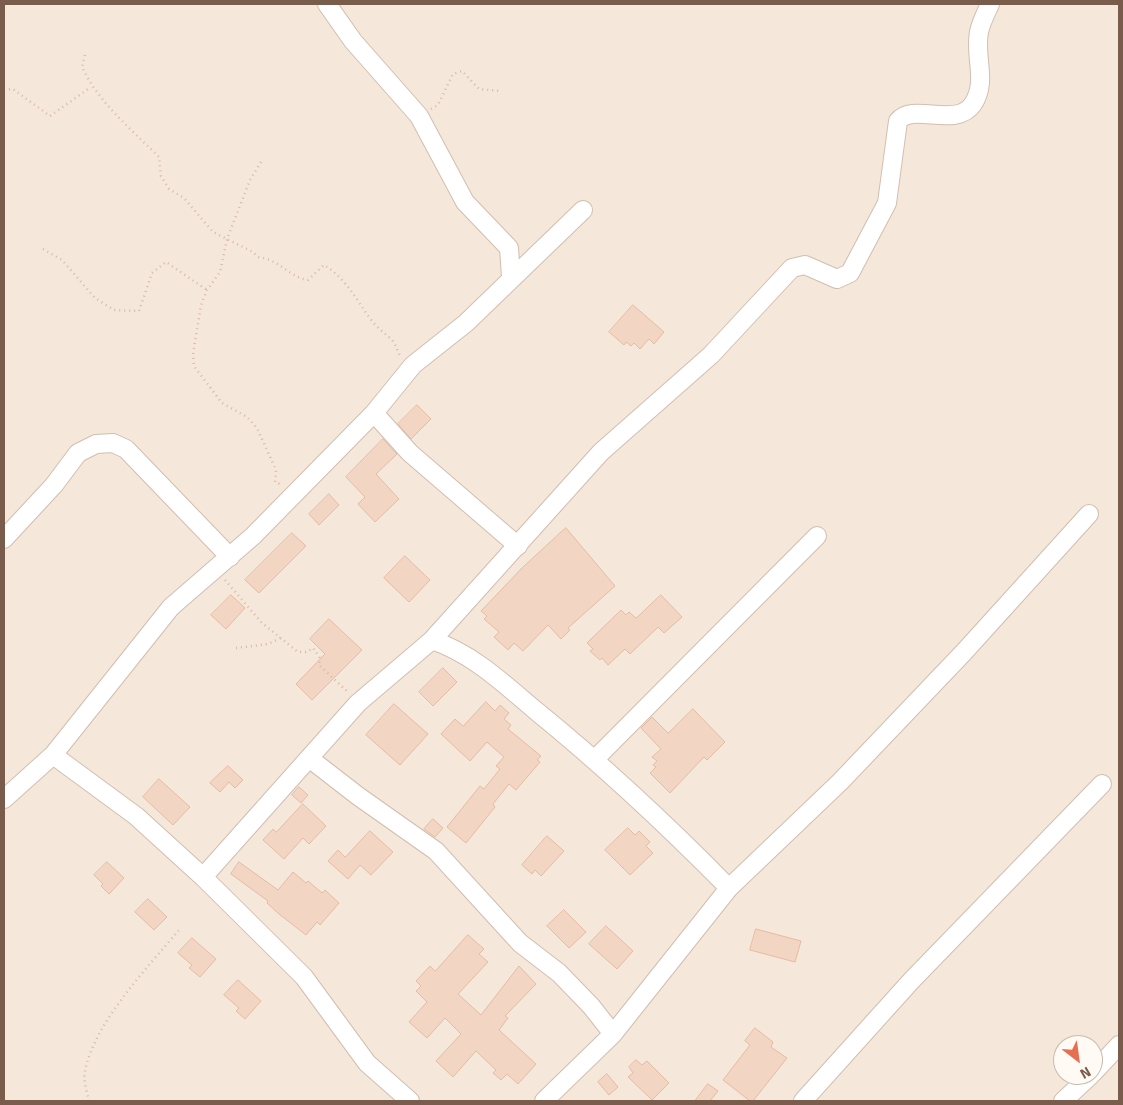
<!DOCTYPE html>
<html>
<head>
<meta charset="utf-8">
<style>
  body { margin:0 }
  #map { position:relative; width:1123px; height:1105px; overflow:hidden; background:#fdf6ec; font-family:Signika,sans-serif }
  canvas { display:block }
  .frame { position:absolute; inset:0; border:5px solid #7a5c4d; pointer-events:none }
  .north { position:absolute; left:1053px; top:1035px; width:50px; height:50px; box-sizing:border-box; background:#fffaf3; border:1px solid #cabbb1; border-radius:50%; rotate:150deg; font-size:14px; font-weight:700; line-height:20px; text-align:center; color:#7a5c4d }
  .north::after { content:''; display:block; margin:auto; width:18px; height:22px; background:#e76f51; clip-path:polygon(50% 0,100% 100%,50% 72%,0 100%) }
</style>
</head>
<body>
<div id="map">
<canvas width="1123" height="1105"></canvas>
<div class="frame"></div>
<div class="north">N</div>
</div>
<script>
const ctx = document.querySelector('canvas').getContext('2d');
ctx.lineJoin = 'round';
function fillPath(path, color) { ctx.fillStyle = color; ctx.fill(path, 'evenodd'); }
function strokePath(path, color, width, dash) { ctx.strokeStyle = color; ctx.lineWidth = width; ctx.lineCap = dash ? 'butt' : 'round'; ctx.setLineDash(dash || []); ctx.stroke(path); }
fillPath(new Path2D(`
  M 4,4 L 1119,4 L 1119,1101 L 4,1101 ZM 1063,1045 L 1093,1045 L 1093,1075 L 1063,1075 Z`), '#f5e8da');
const building = new Path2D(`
  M 633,305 L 664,332 L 654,344 L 649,339 L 640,349 L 634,343 L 631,346 L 626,342 L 624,345 L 609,332 Z
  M 417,405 L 431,419 L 411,439 L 398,424 Z
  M 383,439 L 397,454 L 376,474 L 399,499 L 375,522 L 358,504 L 365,497 L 346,477 Z
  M 329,494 L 339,505 L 319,525 L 309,514 Z
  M 566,528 L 615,586 L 568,628 L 570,630 L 561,639 L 548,625 L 523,651 L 514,643 L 508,650 L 494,637 L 499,632 L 484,619 L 487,616 L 481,611 L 523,567 Z
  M 292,533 L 306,546 L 259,593 L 245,580 Z
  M 405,556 L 430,580 L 409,602 L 384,578 Z
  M 231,595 L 245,608 L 226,629 L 211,615 Z
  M 661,595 L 682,617 L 664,633 L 658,627 L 630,654 L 625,649 L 608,665 L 602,658 L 600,660 L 590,651 L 593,649 L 587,643 L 621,610 L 626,615 L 629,612 L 636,618 Z
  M 329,619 L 362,650 L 312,700 L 296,684 L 325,654 L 310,639 Z
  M 443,668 L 457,682 L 433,706 L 419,692 Z
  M 486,702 L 495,711 L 500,705 L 509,713 L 504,719 L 511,725 L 508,729 L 541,756 L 537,760 L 540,762 L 516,790 L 509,784 L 493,804 L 495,807 L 466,843 L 447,827 L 480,786 L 484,789 L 500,769 L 496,766 L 504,757 L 487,742 L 470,761 L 441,734 L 455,719 L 463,726 Z
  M 394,704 L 428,734 L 400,765 L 366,735 Z
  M 693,709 L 725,742 L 707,760 L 704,757 L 670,793 L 650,773 L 656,767 L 653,765 L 657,761 L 652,757 L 661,749 L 641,728 L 652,717 L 668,733 Z
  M 228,766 L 243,780 L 235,788 L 229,782 L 220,792 L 210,783 Z
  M 159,779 L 190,807 L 173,825 L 143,797 Z
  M 299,787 L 308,795 L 301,803 L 292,795 Z
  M 303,804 L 326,826 L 309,844 L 303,838 L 284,859 L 263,840 L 273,829 L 276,832 Z
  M 433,819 L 443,828 L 435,837 L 424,829 Z
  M 628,828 L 635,835 L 639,831 L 650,842 L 646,846 L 653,853 L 630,875 L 605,850 Z
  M 370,831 L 393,852 L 371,875 L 360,865 L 348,879 L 328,861 L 338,850 L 345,857 Z
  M 547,836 L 564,851 L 541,876 L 535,870 L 532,874 L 522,865 Z
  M 107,862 L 124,878 L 109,894 L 101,886 L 103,884 L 94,875 Z
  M 239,862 L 278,890 L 293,872 L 306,883 L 308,881 L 322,893 L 325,890 L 339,903 L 320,925 L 317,922 L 306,935 L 279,914 L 267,903 L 268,901 L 231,874 Z
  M 148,899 L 167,917 L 154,930 L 135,912 Z
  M 564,910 L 586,932 L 569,948 L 547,926 Z
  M 606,926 L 633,951 L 617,969 L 589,944 Z
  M 756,929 L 801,941 L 795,962 L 750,950 Z
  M 468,935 L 484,949 L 479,954 L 488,962 L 458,994 L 481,1015 L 519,966 L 536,984 L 505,1016 L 508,1018 L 499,1030 L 536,1064 L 518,1084 L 507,1074 L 501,1080 L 493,1073 L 496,1070 L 476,1051 L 453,1077 L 436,1061 L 461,1034 L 445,1018 L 427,1038 L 409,1022 L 427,1002 L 416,991 L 421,986 L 416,981 L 430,966 L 435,971 Z
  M 192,938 L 216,959 L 200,977 L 189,968 L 192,965 L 178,953 Z
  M 238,980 L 261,1001 L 245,1019 L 236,1011 L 239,1008 L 224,995 Z
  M 755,1028 L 773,1042 L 771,1047 L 787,1058 L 753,1101 L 750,1101 L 723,1080 L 750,1045 L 745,1041 Z
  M 636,1060 L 642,1065 L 647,1061 L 669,1083 L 652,1100 L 628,1077 L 633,1073 L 629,1067 Z
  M 607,1074 L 618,1087 L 609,1095 L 598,1082 Z
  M 708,1084 L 718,1091 L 710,1101 L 695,1101 Z`);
fillPath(building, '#f3d5c3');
strokePath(building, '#e6bba3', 1);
const minor = new Path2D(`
  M 327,4 L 353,41 L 419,116 L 465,202 L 509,248 L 511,277
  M 374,413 L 410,453 L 518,546
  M 4,539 L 54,485 L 78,453 L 96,444 L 113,443 L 126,449 L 230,557
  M 432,640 C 473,654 503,683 535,710 C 604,766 667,825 729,888
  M 53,755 L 136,816 L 203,877 L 304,977 L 367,1063 L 410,1101
  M 309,758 L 358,796 L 436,851 L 520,943 L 559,973 L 591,1006 L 613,1034
  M 595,759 L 817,536
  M 4,799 L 53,755 L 171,607 L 253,536 L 374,413 L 413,365 L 466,323 L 583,210
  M 203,877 L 358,703 L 432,640 L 601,452 L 711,355 L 792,268 L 805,265 L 837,279 L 850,273 L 887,203 L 898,121 C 913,102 956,129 973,104 C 988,81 974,57 979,32 C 981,22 986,13 990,4
  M 1093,1073 L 1119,1045
  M 544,1101 L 613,1034 L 729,888 L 840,782 L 964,652 L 1089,514
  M 803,1101 L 911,981 L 1102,784
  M 1063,1101 L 1091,1075`);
strokePath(minor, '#d1beb0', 20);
strokePath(new Path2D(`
  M 85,55 L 82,67 C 99,103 131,129 159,157 L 161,176 L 169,189 L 184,198 L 213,232 L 253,252 L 258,257 C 279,259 289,277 308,280 L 324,265 C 347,279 356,300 372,321 C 378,329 385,333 392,340 C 396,345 397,351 401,357
  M 4,90 L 13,89 L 50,116 L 91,87
  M 431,109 L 438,105 L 453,74 L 462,71 L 479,89 L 500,91
  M 261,162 L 250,180 L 227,239 L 220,272 L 207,290 L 201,305 L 193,354 L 194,366 L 222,403 L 247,417 L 257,428 L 276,470 L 275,482 L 282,485
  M 43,249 L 62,260 L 95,298 L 114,310 L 139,311 L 152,273 L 166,262 L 207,290
  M 225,580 L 262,623 L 298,652 L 307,652 L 313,648 L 320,658 L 319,665 L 349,693
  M 236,648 L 268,644 L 281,638
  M 89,1101 C 87,1092 83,1080 85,1071 C 94,1023 148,967 179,930`), '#d9b8a5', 2.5, [1, 4]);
strokePath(minor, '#fff', 18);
</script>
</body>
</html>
